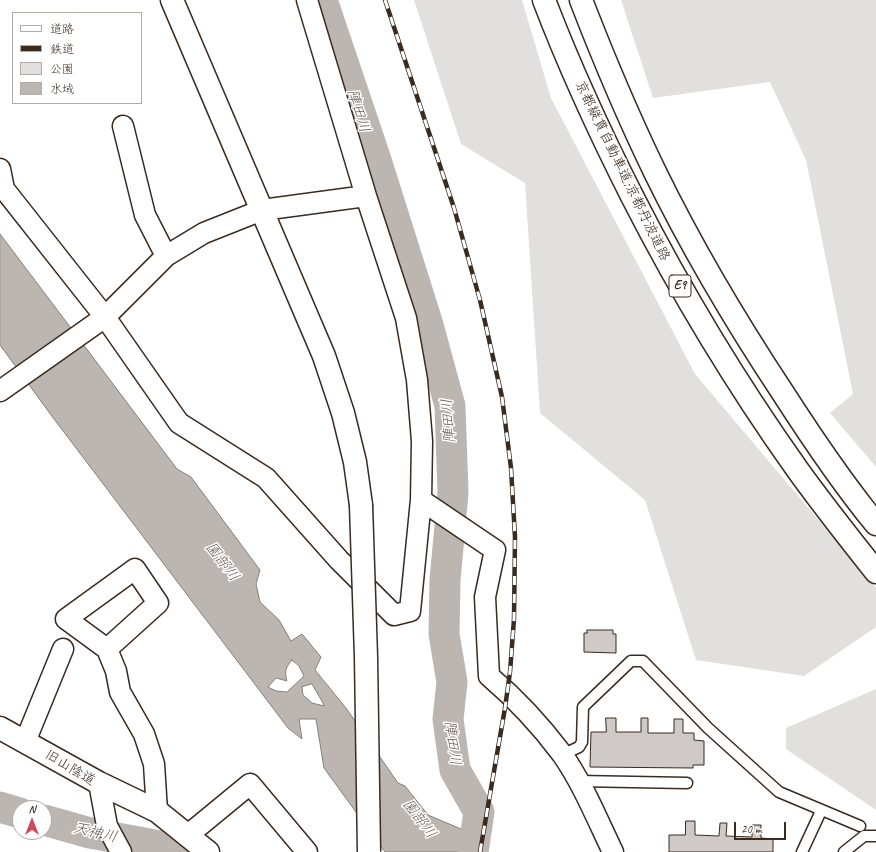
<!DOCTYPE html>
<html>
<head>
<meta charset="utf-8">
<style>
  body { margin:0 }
  #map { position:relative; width:876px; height:852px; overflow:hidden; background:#fff; font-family:Caveat,"Klee One",sans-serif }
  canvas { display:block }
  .legend { position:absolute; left:12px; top:12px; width:130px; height:92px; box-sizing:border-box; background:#fff; border:1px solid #b1aaa5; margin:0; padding:5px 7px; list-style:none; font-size:12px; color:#3b2a1e }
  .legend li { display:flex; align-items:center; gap:8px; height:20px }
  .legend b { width:20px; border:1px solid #b1aaa5 }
  .north { position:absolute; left:12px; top:800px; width:40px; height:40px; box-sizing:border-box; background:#fff; border:1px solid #b1aaa5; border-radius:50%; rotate:0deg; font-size:11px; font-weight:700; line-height:16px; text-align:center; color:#3b2a1e }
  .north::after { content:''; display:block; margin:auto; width:14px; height:18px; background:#d1495b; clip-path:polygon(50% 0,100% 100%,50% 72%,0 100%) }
  .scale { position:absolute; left:734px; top:822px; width:52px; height:18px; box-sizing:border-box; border:2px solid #3b2a1e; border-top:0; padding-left:5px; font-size:12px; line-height:14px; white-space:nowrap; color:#3b2a1e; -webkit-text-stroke:3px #fff; paint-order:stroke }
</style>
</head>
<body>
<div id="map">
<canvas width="876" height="852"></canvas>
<ul class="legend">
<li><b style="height:5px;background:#fff"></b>道路</li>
<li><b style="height:5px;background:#3b2a1e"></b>鉄道</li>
<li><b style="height:11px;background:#e2e0de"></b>公園</li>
<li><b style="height:11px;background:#bcb6b3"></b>水域</li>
</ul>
<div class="north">N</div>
<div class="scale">20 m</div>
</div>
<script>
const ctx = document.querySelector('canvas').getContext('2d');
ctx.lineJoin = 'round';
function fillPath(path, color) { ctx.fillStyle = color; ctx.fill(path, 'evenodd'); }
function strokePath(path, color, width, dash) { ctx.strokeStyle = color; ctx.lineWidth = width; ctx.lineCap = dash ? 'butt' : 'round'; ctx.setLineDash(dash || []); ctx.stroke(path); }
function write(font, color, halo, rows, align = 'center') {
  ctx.font = font + ' Caveat,"Klee One",sans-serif'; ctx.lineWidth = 3; ctx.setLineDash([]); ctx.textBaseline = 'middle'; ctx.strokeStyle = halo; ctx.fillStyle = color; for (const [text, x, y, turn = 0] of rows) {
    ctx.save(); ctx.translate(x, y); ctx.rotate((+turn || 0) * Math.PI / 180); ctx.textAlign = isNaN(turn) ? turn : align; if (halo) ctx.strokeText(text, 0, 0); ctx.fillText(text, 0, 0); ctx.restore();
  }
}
fillPath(new Path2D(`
  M 414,0 L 522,0 L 551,98 L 695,374 L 876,588 L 876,627 L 804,676 L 696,660 L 645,500 L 540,413 L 525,183 L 461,144 Z
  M 621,0 L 876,0 L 876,467 L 830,413 L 853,394 L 806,160 L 770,82 L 653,98 Z
  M 876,689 L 876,810 L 786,749 L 786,728 Z`), '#e2e0de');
const water = new Path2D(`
  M 0,234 L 177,469 L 191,477 L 260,570 L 256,584 L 260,602 L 279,620 L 291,641 L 302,634 L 321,657 L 315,670 L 346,708 L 398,783 L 405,786 L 428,815 L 461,829 L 479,852 L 385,852 L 324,768 L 316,719 L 299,719 L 302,739 L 288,728 L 51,415 L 0,345 ZM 292,660 L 299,666 L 304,676 L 287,692 L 276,691 L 268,687 L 276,678 L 287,681 C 284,671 286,667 292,660 ZM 312,684 L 323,703 L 324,706 L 312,703 L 303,695 L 302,687 Z`);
fillPath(water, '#bcb6b3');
strokePath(water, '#887e77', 1);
strokePath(new Path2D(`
  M 322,0 L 375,157 L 428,325 L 450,406 L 453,493 L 445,580 L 444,634 L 452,682 L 448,719 L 455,770 L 479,812 L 473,852
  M 0,807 L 20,813
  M 44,820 L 90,833 L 193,852`), '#bcb6b3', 31);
const building = new Path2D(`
  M 587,630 L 613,630 L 613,634 L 616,634 L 616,653 L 584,652 L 584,633 L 587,633 Z
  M 606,718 L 616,718 L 616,732 L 641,732 L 641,718 L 648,718 L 648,733 L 674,733 L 674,719 L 683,719 L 683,733 L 694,733 L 694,740 L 704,741 L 704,765 L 693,765 L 693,768 L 590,767 L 591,732 L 606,732 Z
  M 686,821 L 695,821 L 695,835 L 719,836 L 720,823 L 727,823 L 726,836 L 752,837 L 752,825 L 761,825 L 761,838 L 773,839 L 773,852 L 669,852 L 669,835 L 685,835 Z`);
fillPath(building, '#cfcac7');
strokePath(building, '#3b2a1e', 1);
const lane = new Path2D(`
  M 562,755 L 579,747 L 582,742 L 583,707 L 631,661 L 643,661 L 708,728 L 779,792 L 860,826
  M 578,781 L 687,783
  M 802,852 L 821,811
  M 844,852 L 864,836 L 876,836`);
const street = new Path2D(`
  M 123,126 L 145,215 L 166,256
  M 0,169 L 4,189 L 105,317 L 179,423 L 266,478 L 339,560 L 394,615 L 410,611 L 421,500 L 422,441 L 417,380 L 406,318 L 366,196 L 307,0
  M 0,391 L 105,317 L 166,256 L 204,233 L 262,210 L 366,196
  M 421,500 L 495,550 L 485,597 L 489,676 C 516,699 541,726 562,754 C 583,784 597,819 613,852
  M 107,649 L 158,603 L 135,569 L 66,619 L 107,649 L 116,671 L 120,692 L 144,734 L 154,764 L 157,811
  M 25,742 L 63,649
  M 99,783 L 107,826 L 121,852
  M 188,835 L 250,784 L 307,852`);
const secondary = new Path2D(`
  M 172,0 L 324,356 L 343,413 L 355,462 L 361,505
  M 0,728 L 99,783 L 157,811 L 208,852`);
const highway = new Path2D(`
  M 544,0 C 570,68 600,133 633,198 C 681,292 736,383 797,469 C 822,504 849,538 876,572
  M 581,0 C 603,57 627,114 654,170 C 691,246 736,322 783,393 C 812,438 842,483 876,524`);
strokePath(lane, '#3b2a1e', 13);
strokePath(street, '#3b2a1e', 23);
strokePath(secondary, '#3b2a1e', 25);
strokePath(highway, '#3b2a1e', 25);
strokePath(lane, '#fff', 10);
strokePath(street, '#fff', 20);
strokePath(secondary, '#fff', 22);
strokePath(highway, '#fff', 22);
const rail = new Path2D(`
  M 385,0 L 454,208 L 480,300 L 502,397 L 511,468 L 515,537 L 514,619 L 510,672 L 505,708 L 480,852`);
strokePath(rail, '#3b2a1e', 4.5);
strokePath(rail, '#fff', 3, [9]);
const secondaryBridge = new Path2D(`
  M 361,505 L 366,657 L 369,852`);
strokePath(secondaryBridge, '#3b2a1e', 25, []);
strokePath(secondaryBridge, '#fff', 22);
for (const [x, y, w] of [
  [680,286,22]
]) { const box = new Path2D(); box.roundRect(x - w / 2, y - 11, w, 22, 3); ctx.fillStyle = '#fff'; ctx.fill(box); strokePath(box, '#3b2a1e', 1); }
write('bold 13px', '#3b2a1e', null, [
  ["E9",680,286]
]);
write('14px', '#3b2a1e', '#fff', [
  ["京都縦貫自動車道;京都丹波道路",622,171,64],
  ["旧山陰道",70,768,31]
]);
write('italic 15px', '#685b52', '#fff', [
  ["陣田川",358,111,72],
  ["陣田川",449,421,-95],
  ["園部川",222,562,53],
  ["陣田川",452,743,82],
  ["園部川",419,819,53],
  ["天神川",95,833,13]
]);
</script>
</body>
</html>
